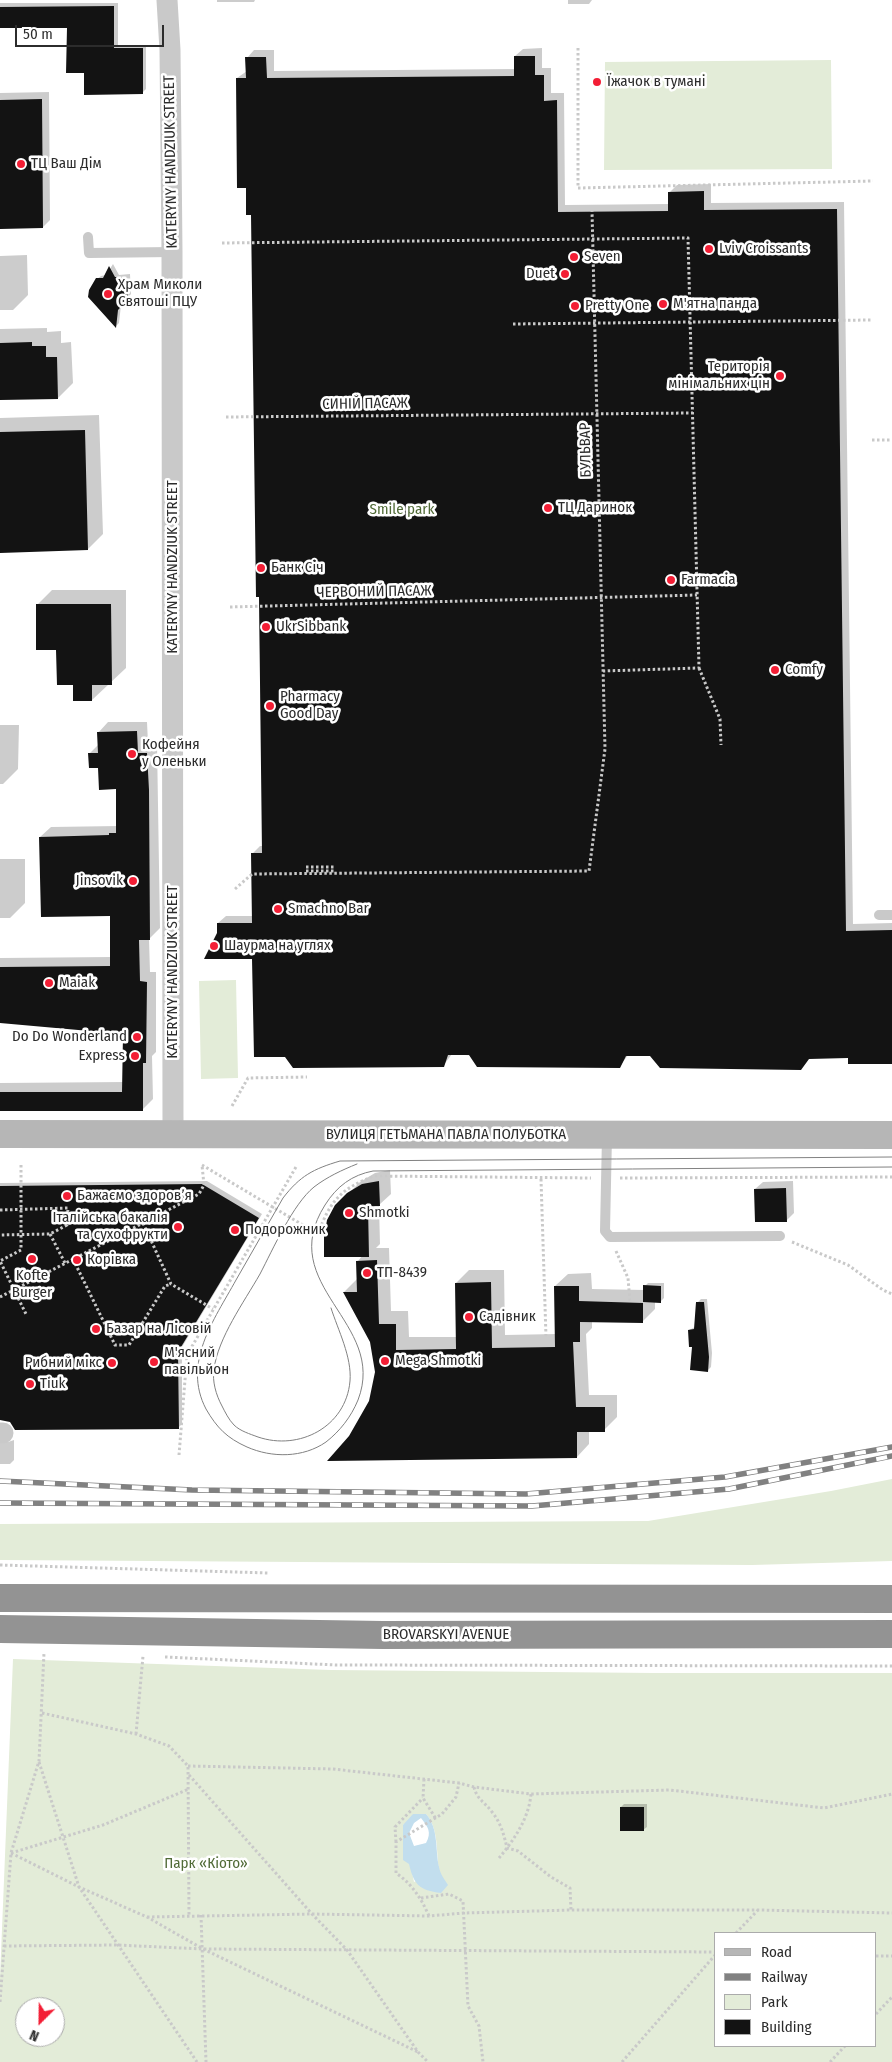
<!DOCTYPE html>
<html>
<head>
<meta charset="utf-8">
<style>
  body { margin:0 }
  #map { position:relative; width:892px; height:2062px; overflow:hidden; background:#fff; font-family:"Fira Sans Condensed",sans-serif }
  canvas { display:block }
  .legend { position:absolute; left:714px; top:1932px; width:162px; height:115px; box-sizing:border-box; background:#fff; border:1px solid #ababab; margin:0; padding:6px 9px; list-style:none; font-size:15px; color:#2c2c2c }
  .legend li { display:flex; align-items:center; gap:10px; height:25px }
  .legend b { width:25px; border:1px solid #ababab }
  .north { position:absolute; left:15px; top:1997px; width:50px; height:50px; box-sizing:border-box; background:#fff; border:1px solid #ababab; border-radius:50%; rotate:203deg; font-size:14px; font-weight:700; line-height:20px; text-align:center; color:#2c2c2c }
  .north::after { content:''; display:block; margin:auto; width:18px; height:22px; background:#f31e35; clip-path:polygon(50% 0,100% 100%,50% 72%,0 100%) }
  .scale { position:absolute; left:15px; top:25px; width:149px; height:22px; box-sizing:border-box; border:2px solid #2c2c2c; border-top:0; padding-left:6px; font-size:15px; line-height:18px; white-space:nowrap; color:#2c2c2c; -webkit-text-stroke:4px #fff; paint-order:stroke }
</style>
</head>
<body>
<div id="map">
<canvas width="892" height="2062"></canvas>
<ul class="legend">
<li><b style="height:6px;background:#b6b6b6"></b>Road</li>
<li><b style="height:6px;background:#818181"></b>Railway</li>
<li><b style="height:14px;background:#e3ecd8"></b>Park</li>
<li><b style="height:14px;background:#131313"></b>Building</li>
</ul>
<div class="north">N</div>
<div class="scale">50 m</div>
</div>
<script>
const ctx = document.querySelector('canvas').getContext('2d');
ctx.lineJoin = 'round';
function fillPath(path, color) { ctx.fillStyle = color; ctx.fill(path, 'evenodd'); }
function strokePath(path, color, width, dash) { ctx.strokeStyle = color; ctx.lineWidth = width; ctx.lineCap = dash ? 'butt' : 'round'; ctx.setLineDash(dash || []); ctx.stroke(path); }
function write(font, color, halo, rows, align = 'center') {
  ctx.font = font + ' "Fira Sans Condensed",sans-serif'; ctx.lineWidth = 5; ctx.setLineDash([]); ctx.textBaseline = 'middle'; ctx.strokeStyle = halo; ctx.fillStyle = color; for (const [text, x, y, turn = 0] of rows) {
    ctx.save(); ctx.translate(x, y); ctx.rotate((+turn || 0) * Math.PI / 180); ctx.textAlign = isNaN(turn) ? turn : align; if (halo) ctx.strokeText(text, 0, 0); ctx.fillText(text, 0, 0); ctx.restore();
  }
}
fillPath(new Path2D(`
  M 831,60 L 832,169 L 604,170 L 605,62 Z
  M 236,980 L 238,1078 L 201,1079 L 199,981 Z
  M 892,1479 L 892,1561 L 752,1565 L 0,1560 L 0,1524 L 648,1521 L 831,1491 Z
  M 13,1659 L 331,1670 L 654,1673 L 892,1673 L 892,2062 L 0,2062 L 0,1978 ZM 426,1814 C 439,1829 436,1851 439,1870 L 414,1882 L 403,1825 ZM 716,1933 L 876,1933 L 876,2046 L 716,2046 ZM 25,2007 L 55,2007 L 55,2037 L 25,2037 Z`), '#e3ecd8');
fillPath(new Path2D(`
  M 413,1814 L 426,1814 C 439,1829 435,1849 439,1867 C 440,1874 445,1880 448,1885 L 441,1893 C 419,1890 414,1885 409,1864 L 403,1860 L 403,1825 ZM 421,1818 C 428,1827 432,1832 426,1843 L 414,1846 L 409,1833 L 414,1823 Z`), '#c2deee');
fillPath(new Path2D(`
  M 217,0 L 255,0 L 254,2 L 217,2 Z
  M 568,0 L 592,0 L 589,4 L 568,4 Z
  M 0,3 L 118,3 L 118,45 L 146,45 L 146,89 L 142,93 L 86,71 L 68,27 L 0,27 Z
  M 542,48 L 542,68 L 551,68 L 551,93 L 564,93 L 565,205 L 669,204 L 669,193 L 677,185 L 711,184 L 711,203 L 844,202 L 853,924 L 892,923 L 892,1063 L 849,1057 L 810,1057 L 800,1068 L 629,1054 L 619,1067 L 452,1054 L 443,1066 L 254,958 L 218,933 L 218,923 L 226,916 L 253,916 L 253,853 L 260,846 L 263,846 L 253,214 L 247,187 L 237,78 L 247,71 L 247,58 L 254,50 L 274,50 L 274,71 L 515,69 L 515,56 L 523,49 Z
  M 49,92 L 50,220 L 43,227 L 0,227 L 0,93 Z
  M 27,255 L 28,295 L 13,310 L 0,310 L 0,256 Z
  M 113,264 L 119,275 L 130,274 L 131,294 L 121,305 L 119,323 L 116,326 L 97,279 L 101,276 L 106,275 Z
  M 47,328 L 47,332 L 61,331 L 61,343 L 71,342 L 73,383 L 58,398 L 0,399 L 0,329 Z
  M 99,415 L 103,534 L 88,549 L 0,551 L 0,418 Z
  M 52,590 L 126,590 L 126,668 L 92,700 L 74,684 L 37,605 Z
  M 108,722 L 147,722 L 148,743 L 157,743 L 160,928 L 149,939 L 150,972 L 156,972 L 156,1052 L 152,1056 L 153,1099 L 142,1110 L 0,1110 L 0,1083 L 124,1082 L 124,1033 L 0,1022 L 0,958 L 111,957 L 111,915 L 40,837 L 51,827 L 118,826 L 117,788 L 90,753 L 99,744 L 98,733 Z
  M 0,725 L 19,725 L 18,769 L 3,784 L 0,784 Z
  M 0,859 L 25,859 L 25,903 L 10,918 L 0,918 Z
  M 390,1170 L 391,1194 L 379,1205 L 380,1244 L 376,1248 L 389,1248 L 391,1311 L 408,1311 L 409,1337 L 457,1337 L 456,1283 L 469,1270 L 504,1270 L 505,1335 L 556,1334 L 555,1286 L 568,1274 L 591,1273 L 592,1289 L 645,1290 L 645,1286 L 648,1283 L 664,1283 L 664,1298 L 661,1301 L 655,1301 L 655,1309 L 642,1322 L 592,1321 L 592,1328 L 586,1334 L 589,1395 L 617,1395 L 617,1417 L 604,1430 L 589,1430 L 589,1444 L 577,1457 L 350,1437 L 371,1401 L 376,1372 L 371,1342 L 344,1292 L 357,1279 L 358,1261 L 363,1255 L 336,1206 L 360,1182 L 375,1173 Z
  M 207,1181 L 262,1214 L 182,1347 L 182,1424 L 179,1427 L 10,1421 L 0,1419 L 0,1183 Z
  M 793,1181 L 794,1213 L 786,1221 L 755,1189 L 763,1182 Z
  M 701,1299 L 707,1299 L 712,1353 L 711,1367 L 707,1371 L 693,1346 L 689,1330 L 695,1327 L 698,1302 Z
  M 14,1440 L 14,1460 L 10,1464 L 0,1464 L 0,1441 L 8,1442 Z
  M 624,1804 L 647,1804 L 647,1827 L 643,1830 L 621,1807 Z`), '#0003');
fillPath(new Path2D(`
  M 114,6 L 114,48 L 143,48 L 143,94 L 84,95 L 84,73 L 66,73 L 67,28 L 0,28 L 0,7 Z
  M 514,56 L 535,56 L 535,75 L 544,75 L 544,101 L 557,100 L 558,212 L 668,211 L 668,192 L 704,191 L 704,210 L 837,209 L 846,931 L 892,930 L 892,1064 L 848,1064 L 848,1058 L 809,1059 L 801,1070 L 660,1068 L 650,1056 L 626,1056 L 620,1068 L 477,1067 L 469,1055 L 448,1055 L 444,1067 L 293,1068 L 285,1057 L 254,1057 L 252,959 L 204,959 L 217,933 L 217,923 L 252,923 L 251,853 L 262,853 L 259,597 L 256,597 L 251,215 L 246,215 L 246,188 L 237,188 L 236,78 L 246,78 L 245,57 L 266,57 L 267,78 L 514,76 Z
  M 42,99 L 43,228 L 0,229 L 0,100 Z
  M 109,266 L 115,277 L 127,277 L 128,299 L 118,310 L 116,328 L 88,297 L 89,290 L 96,278 L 103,278 Z
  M 32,342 L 32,346 L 46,346 L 46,357 L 57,357 L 58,399 L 0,400 L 0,343 Z
  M 85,430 L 88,550 L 0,553 L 0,432 Z
  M 36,604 L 111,604 L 112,685 L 92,685 L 92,701 L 73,701 L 73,685 L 57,685 L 56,650 L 36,650 Z
  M 137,731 L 138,753 L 147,753 L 149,790 L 150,940 L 139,940 L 140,981 L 147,982 L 146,1063 L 143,1063 L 143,1111 L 0,1111 L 0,1092 L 122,1092 L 123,1034 L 0,1023 L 0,967 L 110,966 L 110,916 L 41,917 L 39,837 L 109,835 L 109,833 L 116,833 L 116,789 L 99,790 L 98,768 L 89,768 L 88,753 L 98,753 L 97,732 Z
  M 379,1181 L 380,1206 L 368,1206 L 369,1257 L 324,1257 L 324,1237 L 327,1220 L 335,1205 L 347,1193 L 362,1184 Z
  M 202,1184 L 259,1218 L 178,1352 L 179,1429 L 15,1430 L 10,1422 L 0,1420 L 0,1186 Z
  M 786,1188 L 787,1222 L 755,1222 L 754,1189 Z
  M 377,1260 L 379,1324 L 396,1324 L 396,1350 L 456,1349 L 455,1283 L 491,1282 L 492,1348 L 555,1347 L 554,1286 L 579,1286 L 579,1301 L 643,1303 L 643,1323 L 580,1322 L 580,1342 L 573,1342 L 576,1407 L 605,1407 L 605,1432 L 577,1432 L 577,1458 L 327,1461 L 349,1436 L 369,1401 L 375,1372 L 370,1342 L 343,1292 L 357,1292 L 356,1261 Z
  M 643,1285 L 661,1286 L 661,1303 L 643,1302 Z
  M 696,1302 L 704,1302 L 709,1357 L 708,1372 L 690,1370 L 692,1347 L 689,1347 L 688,1330 L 694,1329 Z
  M 620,1807 L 644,1807 L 644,1831 L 620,1831 Z`), '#131313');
strokePath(new Path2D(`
  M 578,48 L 578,188 L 873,181
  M 222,243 L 688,238 L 699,668 L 603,671
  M 513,324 L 871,320
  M 226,417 L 693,413
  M 872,440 L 892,440
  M 230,607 L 697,595
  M 699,668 L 720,719 L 721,745
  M 306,867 L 335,867
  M 306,871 L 335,871
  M 235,889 L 252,874 L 589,871 L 605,749 L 592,211
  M 232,1106 L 248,1078 L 307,1077
  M 21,1165 L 21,1250 L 0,1261 L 26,1314
  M 202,1165 L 318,1234 C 330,1201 341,1188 375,1176 L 591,1178
  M 620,1178 L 892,1177
  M 541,1179 L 546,1337
  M 0,1210 L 68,1208 L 67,1225 L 50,1234 L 0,1235
  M 143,1223 L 171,1284 L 213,1309
  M 50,1234 L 65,1263
  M 792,1242 L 848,1265 L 883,1290 L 892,1294
  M 616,1251 L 628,1278 L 630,1302
  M 73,1259 L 115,1345 L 129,1345 L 165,1286 L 171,1284
  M 0,1297 L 199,1194 L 204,1185 L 202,1165
  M 179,1455 L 187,1355 L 296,1167
  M 0,1565 L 269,1573
  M 165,1657 L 336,1665 L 892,1666
  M 42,1713 L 136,1734 L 169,1746 L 188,1766 L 189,1915
  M 136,1734 L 143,1656
  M 39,1762 L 79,1887 L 197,2062
  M 188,1766 L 333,1769 L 459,1783 L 474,1787 L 531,1794 L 670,1790 L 824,1808 L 892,1794
  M 189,1775 L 312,1914 L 347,1950 L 418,2052 L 428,2062
  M 424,1779 L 423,1798 L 436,1819
  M 474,1787 C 477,1800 485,1802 492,1812 C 501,1823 504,1835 507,1848 L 518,1851 L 551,1877 L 570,1888 L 571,1910
  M 396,1842 L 395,1827 L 423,1798
  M 11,1853 L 79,1887 L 147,1917 L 203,1949 L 418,2052
  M 11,1853 L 103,1825 L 189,1789
  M 499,1858 C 514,1840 529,1818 531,1794
  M 421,1898 L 449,1894 L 463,1901 L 468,2006 L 479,2026 L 483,2062
  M 201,1915 L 206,2062
  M 429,1916 C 421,1898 412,1884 396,1873 L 396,1842 L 442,1814 L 456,1797 L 459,1783
  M 147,1917 L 312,1914 L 429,1916 L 464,1913 L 571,1910 L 759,1910 L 892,1913
  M 736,1933 L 758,1910
  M 4,1946 L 117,1945 L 203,1949 L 716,1952
  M 876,1956 L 892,1956
  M 0,2002 L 11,1853 L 39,1761 L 44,1653
  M 876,2014 L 892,1997
  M 622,2062 L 716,1954
  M 830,2062 L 845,2046`), '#c9c9c9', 3, [2.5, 2.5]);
strokePath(new Path2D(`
  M 88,237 L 89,253 L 172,252
  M 879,915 L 892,915
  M 607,1136 L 605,1231 L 610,1237 L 780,1236`), '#c9c9c9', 10);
strokePath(new Path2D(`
  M 167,0 L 170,50 L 172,252 L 173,1135
  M 0,1433 L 3,1433`), '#c9c9c9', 21);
strokePath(new Path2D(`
  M 0,1134 L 892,1135`), '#b6b6b6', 28);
strokePath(new Path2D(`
  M 0,1598 L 892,1599
  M 0,1629 L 383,1635 L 892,1634`), '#939393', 28);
strokePath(new Path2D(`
  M 892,1157 L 340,1161 C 313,1169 300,1176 283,1198 C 267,1225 252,1253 236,1280 C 214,1320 182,1363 206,1409 C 217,1428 227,1438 247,1447 C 272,1458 303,1458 326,1442 C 340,1431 351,1417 358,1400 C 388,1322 274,1286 325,1205 C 337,1186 352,1175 373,1171 L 892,1167
  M 331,1308 C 338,1330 352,1357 350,1381 C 346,1427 299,1451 258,1437 C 250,1434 240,1431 234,1425 C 229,1420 225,1412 222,1406 C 216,1395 212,1381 214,1369 C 218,1338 244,1302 260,1274 C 273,1249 293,1204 314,1187 C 327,1177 342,1170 357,1164`), '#818181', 1);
const rail = new Path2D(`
  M 0,1481 L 192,1490 L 526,1494 L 725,1477 L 892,1447
  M 0,1503 L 532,1506 L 729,1489 L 892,1456`);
strokePath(rail, '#818181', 5.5);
strokePath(rail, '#fff', 4, [11]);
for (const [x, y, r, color] of [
  [597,82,5,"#f31e35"],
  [21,164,5,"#f31e35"],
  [709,249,5,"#f31e35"],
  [574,257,5,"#f31e35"],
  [565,274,5,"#f31e35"],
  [108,294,5,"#f31e35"],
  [663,304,5,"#f31e35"],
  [575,306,5,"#f31e35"],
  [780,376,5,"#f31e35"],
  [548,508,5,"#f31e35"],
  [261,568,5,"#f31e35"],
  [671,580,5,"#f31e35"],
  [266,627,5,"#f31e35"],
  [775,670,5,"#f31e35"],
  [270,706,5,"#f31e35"],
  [132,754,5,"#f31e35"],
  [133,881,5,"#f31e35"],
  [278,909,5,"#f31e35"],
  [214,946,5,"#f31e35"],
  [49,983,5,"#f31e35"],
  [137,1037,5,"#f31e35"],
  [135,1056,5,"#f31e35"],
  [67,1196,5,"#f31e35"],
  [349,1213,5,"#f31e35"],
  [178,1227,5,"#f31e35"],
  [235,1230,5,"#f31e35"],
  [32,1259,5,"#f31e35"],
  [77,1260,5,"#f31e35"],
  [367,1273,5,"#f31e35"],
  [469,1317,5,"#f31e35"],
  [96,1329,5,"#f31e35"],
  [385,1361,5,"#f31e35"],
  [154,1362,5,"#f31e35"],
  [112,1363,5,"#f31e35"],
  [30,1384,5,"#f31e35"]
]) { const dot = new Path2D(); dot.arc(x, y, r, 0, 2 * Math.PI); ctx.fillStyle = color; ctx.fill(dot); strokePath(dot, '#fff', 2); }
write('15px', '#2c2c2c', '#fff', [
  ["Їжачок в тумані",607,82],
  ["ТЦ Ваш Дім",31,164],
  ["Lviv Croissants",719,249],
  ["Seven",584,257],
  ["Duet",555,274,"right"],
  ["Храм Миколи",118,285],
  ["Святоші ПЦУ",118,302],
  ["М'ятна панда",673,304],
  ["Pretty One",585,306],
  ["Територія",770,367,"right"],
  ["мінімальних цін",770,384,"right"],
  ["ТЦ Даринок",558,508],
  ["Банк Січ",271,568],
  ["Farmacia",681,580],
  ["UkrSibbank",276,627],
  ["Comfy",785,670],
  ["Pharmacy",280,697],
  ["Good Day",280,714],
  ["Кофейня",142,745],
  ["у Оленьки",142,762],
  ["Jinsovik",123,881,"right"],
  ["Smachno Bar",288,909],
  ["Шаурма на углях",224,946],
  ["Maiak",59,983],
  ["Do Do Wonderland",127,1037,"right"],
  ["Express",125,1056,"right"],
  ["Бажаємо здоровʼя",77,1196],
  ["Shmotki",359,1213],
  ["Італійська бакалія",168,1218,"right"],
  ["та сухофрукти",168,1235,"right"],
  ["Подорожник",245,1230],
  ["Корівка",87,1260],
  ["ТП-8439",377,1273],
  ["Kofte",32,1276,"center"],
  ["Burger",32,1293,"center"],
  ["Садівник",479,1317],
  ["Базар на Лісовій",106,1329],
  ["М'ясний",164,1353],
  ["павільйон",164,1370],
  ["Mega Shmotki",395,1361],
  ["Рибний мікс",102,1363,"right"],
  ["Tiuk",40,1384]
], 'left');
write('15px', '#2c2c2c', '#fff', [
  ["KATERYNY HANDZIUK STREET",171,162,-91],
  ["СИНІЙ ПАСАЖ",365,404,-1],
  ["БУЛЬВАР",586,450,-91],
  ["KATERYNY HANDZIUK STREET",173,567,-90],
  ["ЧЕРВОНИЙ ПАСАЖ",374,592,-1],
  ["KATERYNY HANDZIUK STREET",173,972,-90],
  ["ВУЛИЦЯ ГЕТЬМАНА ПАВЛА ПОЛУБОТКА",446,1135],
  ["BROVARSKYI AVENUE",446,1635]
]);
write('15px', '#516b37', '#fff', [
  ["Smile park",402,510],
  ["Парк «Кіото»",206,1864]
]);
</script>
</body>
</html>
